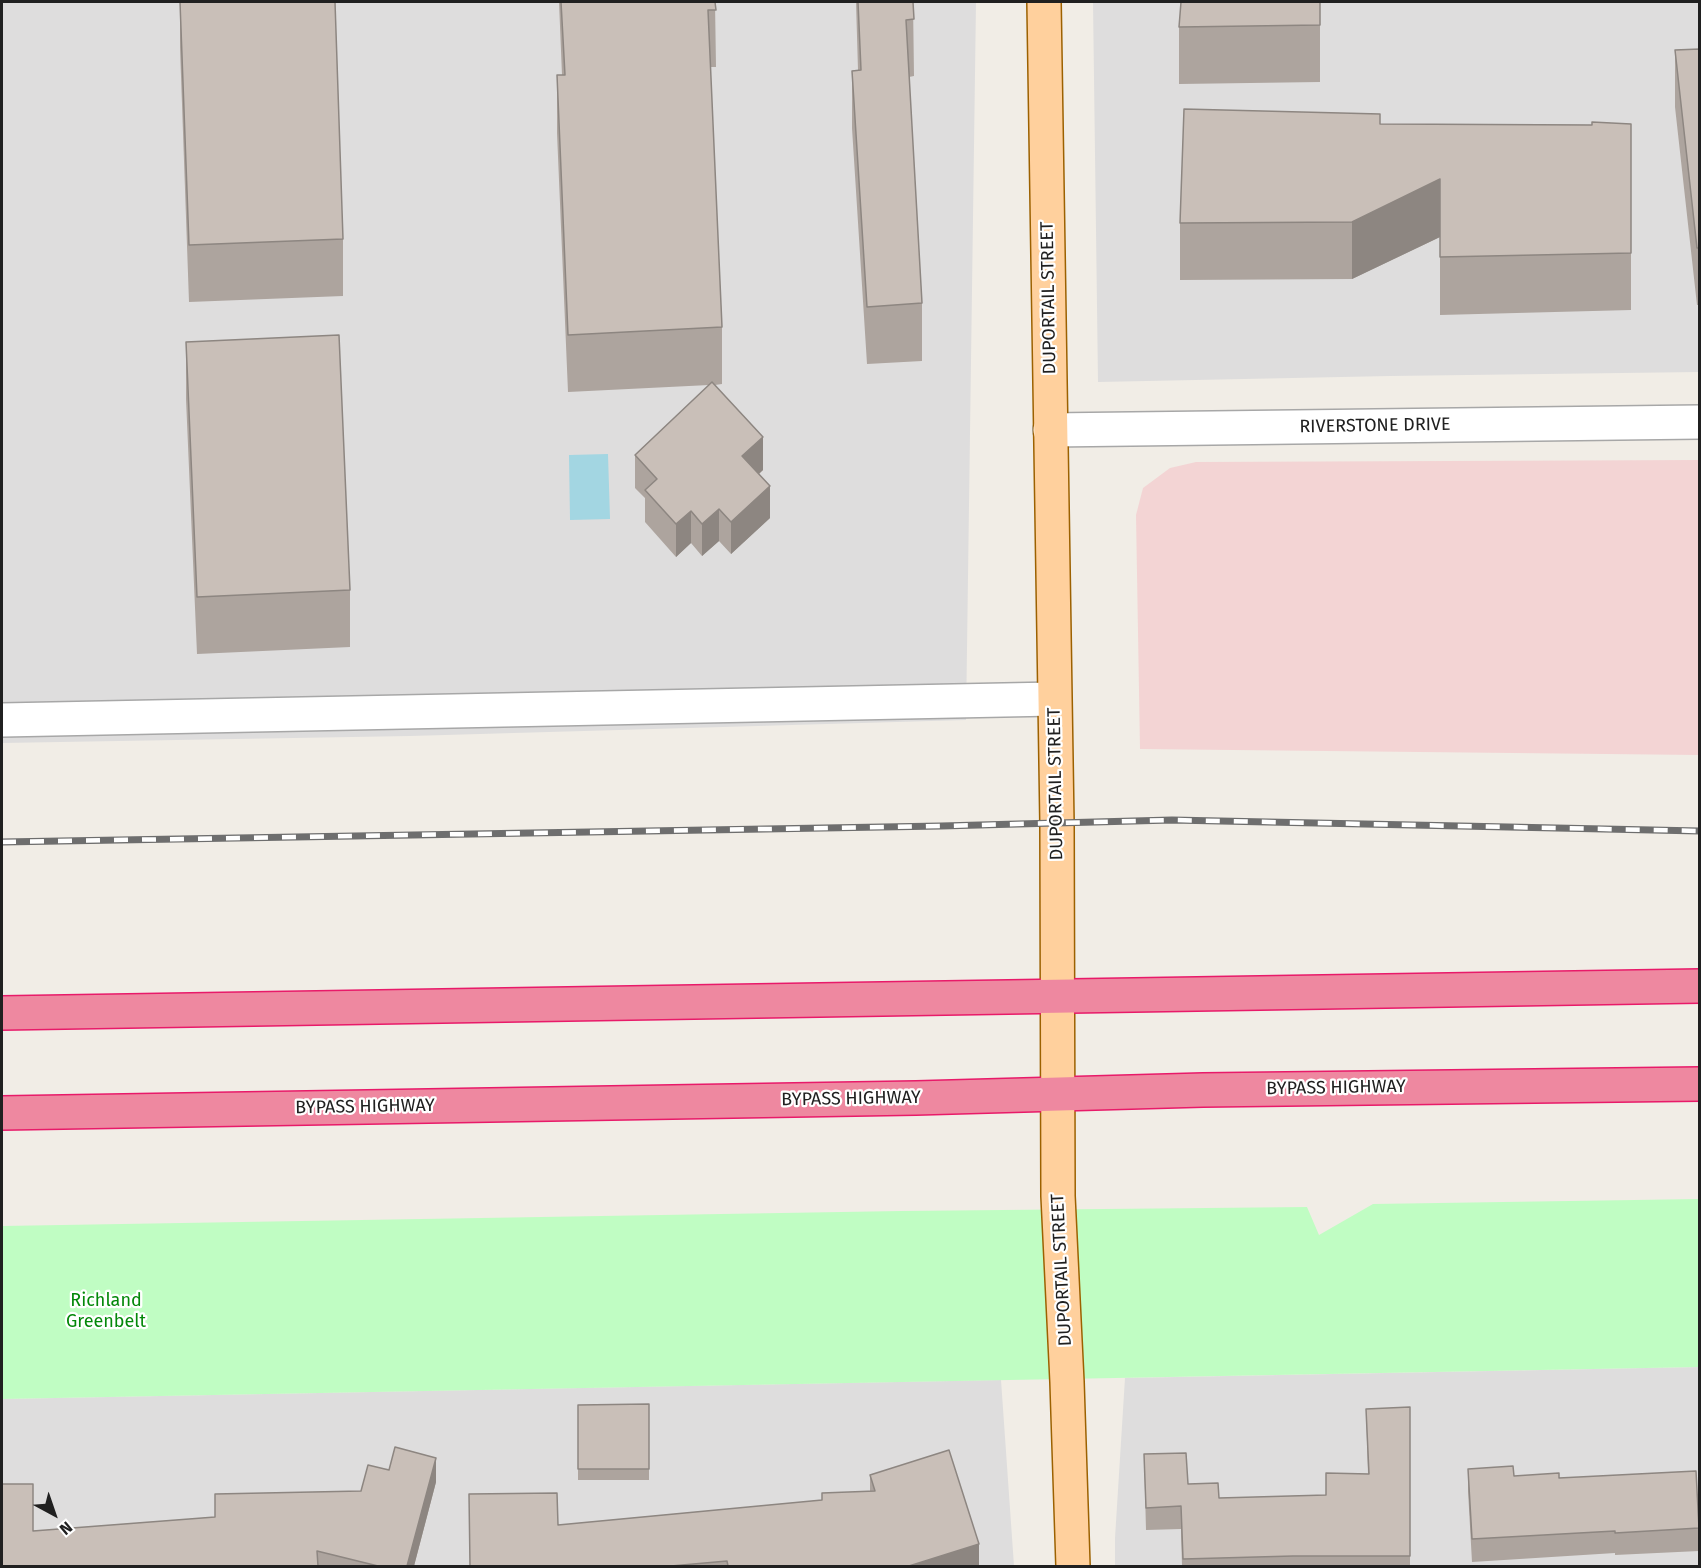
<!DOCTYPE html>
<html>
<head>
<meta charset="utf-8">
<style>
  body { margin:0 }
  #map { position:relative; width:1701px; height:1568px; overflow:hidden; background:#f1ede6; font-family:"Fira Sans",sans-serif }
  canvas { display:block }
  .frame { position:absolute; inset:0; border:3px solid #202020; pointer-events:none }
  .north { position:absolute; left:24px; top:1484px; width:60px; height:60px; -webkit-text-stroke:4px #fff; paint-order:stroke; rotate:140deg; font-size:16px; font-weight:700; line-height:24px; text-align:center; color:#202020 }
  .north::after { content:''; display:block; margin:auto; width:21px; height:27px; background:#202020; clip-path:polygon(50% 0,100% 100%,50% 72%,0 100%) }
</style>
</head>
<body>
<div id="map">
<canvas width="1701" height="1568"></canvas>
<div class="frame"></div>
<div class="north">N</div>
</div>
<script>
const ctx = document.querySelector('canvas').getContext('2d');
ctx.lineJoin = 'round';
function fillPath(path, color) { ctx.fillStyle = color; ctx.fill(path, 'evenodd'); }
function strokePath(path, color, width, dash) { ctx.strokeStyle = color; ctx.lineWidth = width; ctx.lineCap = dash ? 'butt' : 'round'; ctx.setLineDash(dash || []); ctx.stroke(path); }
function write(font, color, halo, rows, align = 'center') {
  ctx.font = font + ' "Fira Sans",sans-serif'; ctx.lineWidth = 4.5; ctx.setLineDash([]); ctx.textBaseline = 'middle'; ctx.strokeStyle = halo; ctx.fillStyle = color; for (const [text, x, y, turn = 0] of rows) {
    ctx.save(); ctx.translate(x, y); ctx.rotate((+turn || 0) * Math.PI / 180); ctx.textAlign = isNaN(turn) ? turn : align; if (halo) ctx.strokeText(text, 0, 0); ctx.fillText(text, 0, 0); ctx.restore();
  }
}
fillPath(new Path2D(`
  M 2,2 L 976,2 L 966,720 L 410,736 L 2,743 Z
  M 1093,2 L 1699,2 L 1699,372 L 1390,376 L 1098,382 Z
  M 1699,1367 L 1699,1566 L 1115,1566 L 1115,1538 L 1125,1378 Z
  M 1001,1380 L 1014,1566 L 2,1566 L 2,1399 Z`), '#dedddd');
fillPath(new Path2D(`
  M 1699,460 L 1699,755 L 1140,749 L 1136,515 L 1143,488 L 1170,468 L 1196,462 Z`), '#f3d4d4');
fillPath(new Path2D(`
  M 1699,1199 L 1699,1367 L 2,1399 L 2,1226 L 901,1211 L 1307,1207 L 1319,1235 L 1373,1204 Z`), '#c0fdc3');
fillPath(new Path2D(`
  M 608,454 L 610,519 L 570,520 L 569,455 Z`), '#a3d6e2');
const minor = new Path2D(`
  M 1050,430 L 1700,422
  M 2,720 L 1054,699`);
const major = new Path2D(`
  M 1044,2 L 1057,824 L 1058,1196 L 1067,1382 L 1073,1566`);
const highway = new Path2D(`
  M 2,1013 L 1700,986
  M 2,1113 L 916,1098 L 1203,1090 L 1700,1084`);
strokePath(minor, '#a7a7a7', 36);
strokePath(major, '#9c6100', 36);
strokePath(highway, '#e81a69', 36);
strokePath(minor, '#fff', 33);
strokePath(major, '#ffd09d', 33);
strokePath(highway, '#ee88a0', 33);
const rail = new Path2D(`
  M 2,842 L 941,826 L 1172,820 L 1700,831`);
strokePath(rail, '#6e6e6e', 7);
strokePath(rail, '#fff', 4.5, [14]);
fillPath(new Path2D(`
  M 180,2 L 343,239 L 343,296 L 189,302 L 180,48 Z
  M 559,2 L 715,2 L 716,67 L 710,67 L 722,327 L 722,384 L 715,385 L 763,470 L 759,474 L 770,518 L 731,554 L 719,541 L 702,556 L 691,543 L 676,557 L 645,522 L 645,498 L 635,488 L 635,455 L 709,385 L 568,392 L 557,133 L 557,75 L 562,75 Z
  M 856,2 L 913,2 L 914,76 L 909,77 L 922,303 L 922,361 L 867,364 L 852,128 L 852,71 L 858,70 Z
  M 1320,2 L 1320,82 L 1179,84 L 1179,27 Z
  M 1700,49 L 1700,305 L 1697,305 L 1675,107 L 1675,50 Z
  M 1380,124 L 1592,125 L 1631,124 L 1631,310 L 1440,315 L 1440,237 L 1352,279 L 1180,280 L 1180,223 Z
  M 186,342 L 350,590 L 350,647 L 197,654 L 186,399 Z
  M 649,1404 L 649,1480 L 578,1480 L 578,1405 Z
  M 1410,1407 L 1410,1566 L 1182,1566 L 1181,1529 L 1146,1530 L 1144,1454 L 1188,1484 L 1219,1498 L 1326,1495 L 1368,1474 L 1366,1409 Z
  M 1468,1469 L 1514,1476 L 1559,1478 L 1699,1528 L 1699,1551 L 1615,1555 L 1615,1553 L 1472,1562 L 1468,1491 Z
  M 389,1470 L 436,1482 L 414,1566 L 2,1566 L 33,1531 L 215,1517 L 361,1491 Z
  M 870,1475 L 979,1566 L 470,1566 L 558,1525 L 822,1500 L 870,1491 Z`), '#ada49e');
fillPath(new Path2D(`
  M 1440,179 L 1440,237 L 1352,279 L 1352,222 Z
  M 763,437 L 763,470 L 742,489 L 742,456 Z
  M 770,486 L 770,518 L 731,554 L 731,522 Z
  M 719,509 L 719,541 L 702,556 L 702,524 Z
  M 691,511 L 691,543 L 676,557 L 676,524 Z
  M 436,1458 L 436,1482 L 414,1566 L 407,1566 Z
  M 979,1544 L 979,1566 L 909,1566 Z`), '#8d8681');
const building = new Path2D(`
  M 180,2 L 335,2 L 343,239 L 189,245 Z
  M 561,2 L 715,2 L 716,10 L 708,10 L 722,327 L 568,335 L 557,75 L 565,75 Z
  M 858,2 L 913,2 L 914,19 L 906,20 L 922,303 L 867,307 L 852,71 L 861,70 Z
  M 1181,2 L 1320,2 L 1320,25 L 1179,27 Z
  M 1700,49 L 1700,248 L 1697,248 L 1675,50 Z
  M 1184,109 L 1380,114 L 1380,124 L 1592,125 L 1592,122 L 1631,124 L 1631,253 L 1440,257 L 1440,179 L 1352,222 L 1180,223 Z
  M 339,335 L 350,590 L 197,597 L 186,342 Z
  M 712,382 L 763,437 L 742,456 L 770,486 L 731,522 L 719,509 L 702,524 L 691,511 L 676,524 L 645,490 L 657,479 L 635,455 Z
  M 649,1404 L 649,1469 L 578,1469 L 578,1405 Z
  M 1410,1407 L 1410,1556 L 1293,1556 L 1183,1559 L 1181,1506 L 1146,1508 L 1144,1454 L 1186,1453 L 1188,1484 L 1218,1483 L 1219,1498 L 1326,1495 L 1326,1473 L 1369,1474 L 1366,1409 Z
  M 395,1447 L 436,1458 L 407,1566 L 378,1566 L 317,1551 L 318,1566 L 2,1566 L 2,1484 L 33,1484 L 33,1531 L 215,1517 L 215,1494 L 361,1491 L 368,1465 L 389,1470 Z
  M 949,1450 L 979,1544 L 909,1566 L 728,1566 L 727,1561 L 671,1566 L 470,1566 L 469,1494 L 557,1493 L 558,1525 L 822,1500 L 822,1493 L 875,1491 L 870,1475 Z
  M 1513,1466 L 1514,1476 L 1559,1473 L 1559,1478 L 1696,1471 L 1699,1528 L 1615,1533 L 1615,1531 L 1472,1539 L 1468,1469 Z`);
fillPath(building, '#c9bfb8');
strokePath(building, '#8d8681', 1.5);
write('18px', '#202020', '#fff', [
  ["DUPORTAIL STREET",1049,298,-91],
  ["RIVERSTONE DRIVE",1375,426,-1],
  ["DUPORTAIL STREET",1056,784,-91],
  ["BYPASS HIGHWAY",1336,1088,-1],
  ["BYPASS HIGHWAY",851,1099,-1],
  ["BYPASS HIGHWAY",365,1107,-1],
  ["DUPORTAIL STREET",1062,1270,-93]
]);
write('18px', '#038809', '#fff', [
  ["Richland",106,1301],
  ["Greenbelt",106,1322]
]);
</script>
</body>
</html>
